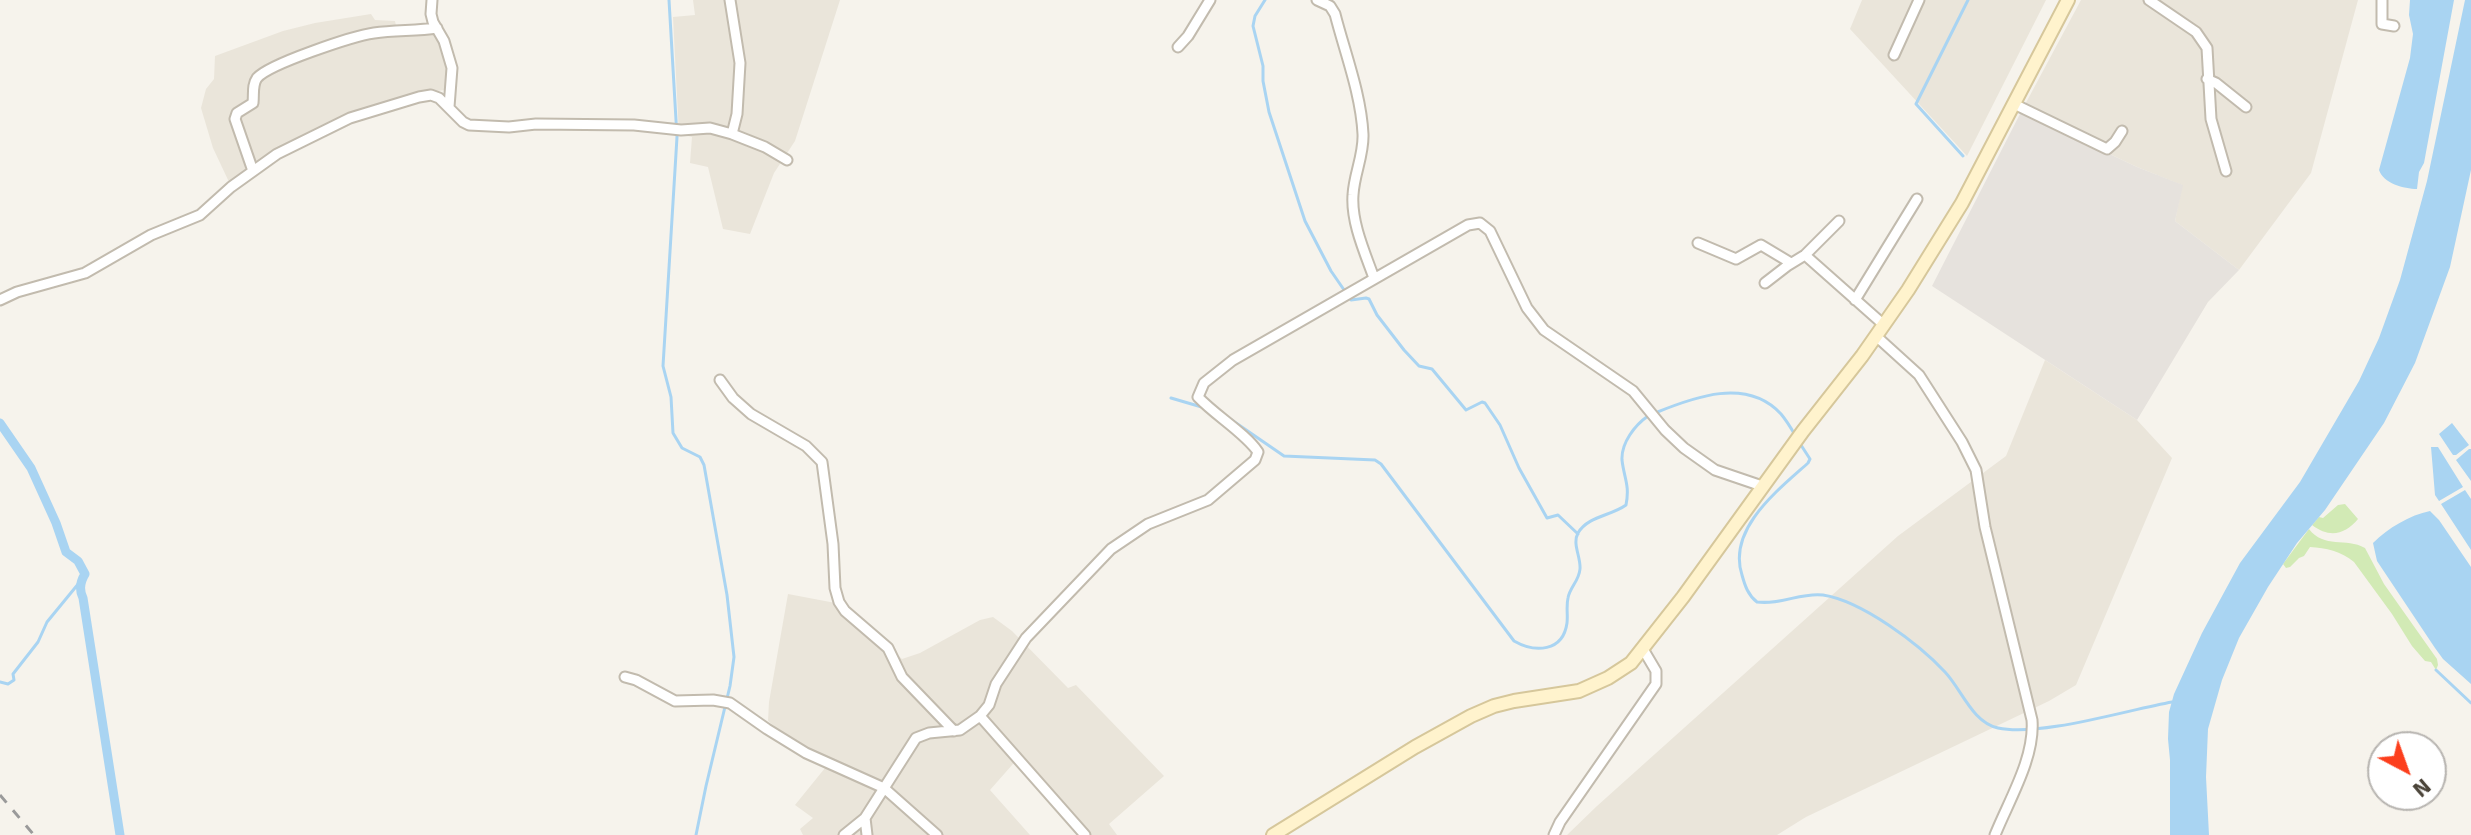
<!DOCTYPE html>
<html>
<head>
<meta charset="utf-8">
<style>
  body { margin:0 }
  #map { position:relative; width:2471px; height:835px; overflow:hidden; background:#f6f3ec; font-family:Signika,sans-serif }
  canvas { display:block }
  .north { position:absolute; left:2367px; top:731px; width:80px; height:80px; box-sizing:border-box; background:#fff; border:2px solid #b7b4b0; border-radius:50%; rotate:139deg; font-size:22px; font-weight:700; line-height:32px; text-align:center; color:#4b4439 }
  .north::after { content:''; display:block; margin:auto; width:28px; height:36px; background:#fc3f1d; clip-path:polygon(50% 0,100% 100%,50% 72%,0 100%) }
</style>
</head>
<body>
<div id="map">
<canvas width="2471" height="835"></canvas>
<div class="north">N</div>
</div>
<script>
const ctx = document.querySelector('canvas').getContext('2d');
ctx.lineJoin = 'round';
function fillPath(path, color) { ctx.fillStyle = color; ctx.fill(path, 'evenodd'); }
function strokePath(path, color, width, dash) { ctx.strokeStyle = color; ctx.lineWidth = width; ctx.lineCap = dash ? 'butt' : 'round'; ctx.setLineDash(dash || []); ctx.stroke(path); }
fillPath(new Path2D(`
  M 693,0 L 840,0 L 795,141 L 774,173 L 750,234 L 723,229 L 708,167 L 690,163 L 692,137 L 679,134 L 673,17 L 695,15 Z
  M 1862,0 L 2046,0 L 1967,156 L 1850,29 Z
  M 2081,0 L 2358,0 L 2311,173 L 2239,270 L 2175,221 L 2182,185 L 2137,167 L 2021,112 Z
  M 371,14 L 375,20 L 395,21 L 398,35 L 437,35 L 445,53 L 447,77 L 445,90 L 421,93 L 343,119 L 229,182 L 213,148 L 201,108 L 206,89 L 214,79 L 215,56 L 283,31 L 315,23 Z
  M 2045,360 L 2137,420 L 2172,458 L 2076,685 L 2049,701 L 1806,817 L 1777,835 L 1567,835 L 1597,806 L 1898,536 L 2006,456 Z
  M 788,594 L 846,605 L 902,659 L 920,653 L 980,620 L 993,617 L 1012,631 L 1068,688 L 1076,685 L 1164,776 L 1109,824 L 1117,835 L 1091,835 L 1020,756 L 990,790 L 1030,835 L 803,835 L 800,829 L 813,818 L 795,805 L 825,768 L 822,758 L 791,740 L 768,721 L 769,702 Z`), '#eae5da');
fillPath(new Path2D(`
  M 2021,112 L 2137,167 L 2183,185 L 2175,221 L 2239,270 L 2208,302 L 2137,420 L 1932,286 Z`), '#e6e2dd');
fillPath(new Path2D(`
  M 2345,504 L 2358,519 C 2345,535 2329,538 2312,525 L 2319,517 L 2323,518 L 2338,505 Z
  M 2309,529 C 2324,549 2346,537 2365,548 L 2384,584 L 2437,659 L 2438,665 L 2436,670 L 2431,662 L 2425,661 L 2412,646 L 2392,614 L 2354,562 C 2341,551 2326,548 2310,547 L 2304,556 L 2299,558 L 2290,567 L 2286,568 L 2283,564 Z`), '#d2eab5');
fillPath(new Path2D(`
  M 2410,0 L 2454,0 L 2424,163 L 2419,172 L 2417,189 C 2404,189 2383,183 2379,170 L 2410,58 L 2413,34 L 2409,15 Z
  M 2465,0 L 2471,0 L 2471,170 L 2450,267 L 2415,363 L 2384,423 L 2325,510 L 2297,543 L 2268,587 L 2239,638 L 2222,680 L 2208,729 L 2206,777 L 2209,835 L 2170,835 L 2170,760 L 2168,739 L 2169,712 L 2174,694 L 2202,633 L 2240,563 L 2300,482 L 2359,381 L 2379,338 L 2400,280 L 2427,181 Z
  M 2452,423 L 2469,445 L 2456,455 L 2453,455 L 2439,434 Z
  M 2431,447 L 2438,447 L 2463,487 L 2439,501 L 2435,495 Z
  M 2469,449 L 2471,449 L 2471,481 L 2456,460 Z
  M 2465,490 L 2471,499 L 2471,550 L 2441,504 Z
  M 2430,511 L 2439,520 L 2471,567 L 2471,684 L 2443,659 L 2435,648 L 2377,561 L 2373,543 C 2388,528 2410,515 2430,511 Z`), '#a9d4f2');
strokePath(new Path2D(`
  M 669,0 L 677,137 L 663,366 L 671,397 L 673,433 L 682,448 L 700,457 L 704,465 L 727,595 L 734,657 L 730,686 L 706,786 L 696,835
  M 1265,0 L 1255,16 L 1253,26 L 1263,66 L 1263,81 L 1269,112 L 1305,221 L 1331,271 L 1351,300 L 1366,298 L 1369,299 L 1377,315 L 1404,350 L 1419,366 L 1432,369 L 1466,410 L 1482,402 L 1485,403 L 1500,425 L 1519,468 L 1547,518 L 1558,515 L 1578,534
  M 1963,156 L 1916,104 L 1968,0
  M 1171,398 L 1205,408
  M 1220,412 L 1284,456 L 1375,460 L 1381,464 L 1514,641 C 1535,653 1563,652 1567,623 C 1568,615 1566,606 1568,598 C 1570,587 1579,581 1580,569 C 1581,557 1572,544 1578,533 C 1588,516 1611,516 1626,505 C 1630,485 1624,478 1622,460 C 1621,443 1635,425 1648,416
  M 1655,413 C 1694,397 1747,377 1781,414 C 1786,420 1791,428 1795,435
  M 1799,442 L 1810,459 L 1808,463 C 1778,490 1727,529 1742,575 C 1745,586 1748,595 1757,602 C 1781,605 1802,592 1823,595 C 1862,601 1919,644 1945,672 C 1962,690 1972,722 1998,728 C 2040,737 2127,710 2172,702
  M 2436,670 L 2471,703
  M 0,682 L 8,684 L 14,680 L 13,674 L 38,642 L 47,622 L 79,583`), '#a9d4f2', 3);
strokePath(new Path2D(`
  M 0,423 L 31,468 L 56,523 L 66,552 L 78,561 L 85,574 C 80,582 79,590 83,598 L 120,835`), '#a9d4f2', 9);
const minor = new Path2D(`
  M 432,0 L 431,14 L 433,22 L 444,41 L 452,68 L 449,107
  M 730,0 L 740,63 L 737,114 L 732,134
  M 1317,0 L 1330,6 L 1335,14 C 1345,53 1361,94 1363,134 C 1364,155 1354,174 1353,195 C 1351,222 1365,253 1374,278
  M 2149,0 L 2196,32 L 2207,48 L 2211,119 L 2226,171
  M 2382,0 L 2382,24 L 2394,26
  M 1178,47 L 1188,36 L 1210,0
  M 1894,55 L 1919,0
  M 2207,79 L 2216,83 L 2246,107
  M 2014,104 L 2107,149 L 2115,142 L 2122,131
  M 253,171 L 235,119 L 237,113 L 253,103 C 254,94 252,85 257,78 C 269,64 353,36 374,33 C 395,30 416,31 437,28
  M 1698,243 L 1736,259 L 1761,245 L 1791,263
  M 1805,255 L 1884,325
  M 1765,283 L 1787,266 L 1805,255 L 1839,221
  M 0,300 L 17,292 L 85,273 L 151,235 L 200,215 L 231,187 L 277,154 L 350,118 L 419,97 L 431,95 L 439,98 L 463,122 L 469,125 L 509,127 L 536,124 L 634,125 L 681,130 L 710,128 L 732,134 L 765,147 L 787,160
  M 1855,300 L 1917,199
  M 1876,336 L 1919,375 L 1962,442 L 1976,470 L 1985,527 L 2032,720 C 2035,758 2009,800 1995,835
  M 720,380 L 733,398 L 751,414 L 806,446 L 822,462 L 833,544 L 835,588 L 839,602 L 845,611 L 888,648 L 902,677 L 954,731
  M 625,677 L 636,680 L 675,701 L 713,700 L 730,703 L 767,729 L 806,753 L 884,788 L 937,835
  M 980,716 L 1085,835
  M 844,835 L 865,818
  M 867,835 L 865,818 L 916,738 L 929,733 L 960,730 L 980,716 L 989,705 L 996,684 L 1026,638 L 1111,549 L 1148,524 L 1208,500 L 1255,460 L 1258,452 C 1245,433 1216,416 1198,397 L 1204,383 L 1233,360 L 1468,225 L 1480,223 L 1490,231 L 1527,308 L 1544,330 L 1633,391 L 1665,430 L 1684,448 L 1715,470 L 1762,486
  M 1554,835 L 1560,822 L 1656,684 L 1656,671 L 1643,649`);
const secondary = new Path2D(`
  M 1273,835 L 1415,747 L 1471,716 L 1494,706 L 1514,701 L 1579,691 L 1608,678 L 1631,663 L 1683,597 L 1803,431 L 1862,356 L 1908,290 L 1962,203 L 2068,0`);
strokePath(minor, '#c2bbae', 13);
strokePath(secondary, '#d6c79b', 16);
strokePath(minor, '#fff', 9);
strokePath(secondary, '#fff3cd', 12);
strokePath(new Path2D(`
  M 0,795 L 34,835`), '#9a9a9a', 3, [10, 10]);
</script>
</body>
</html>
